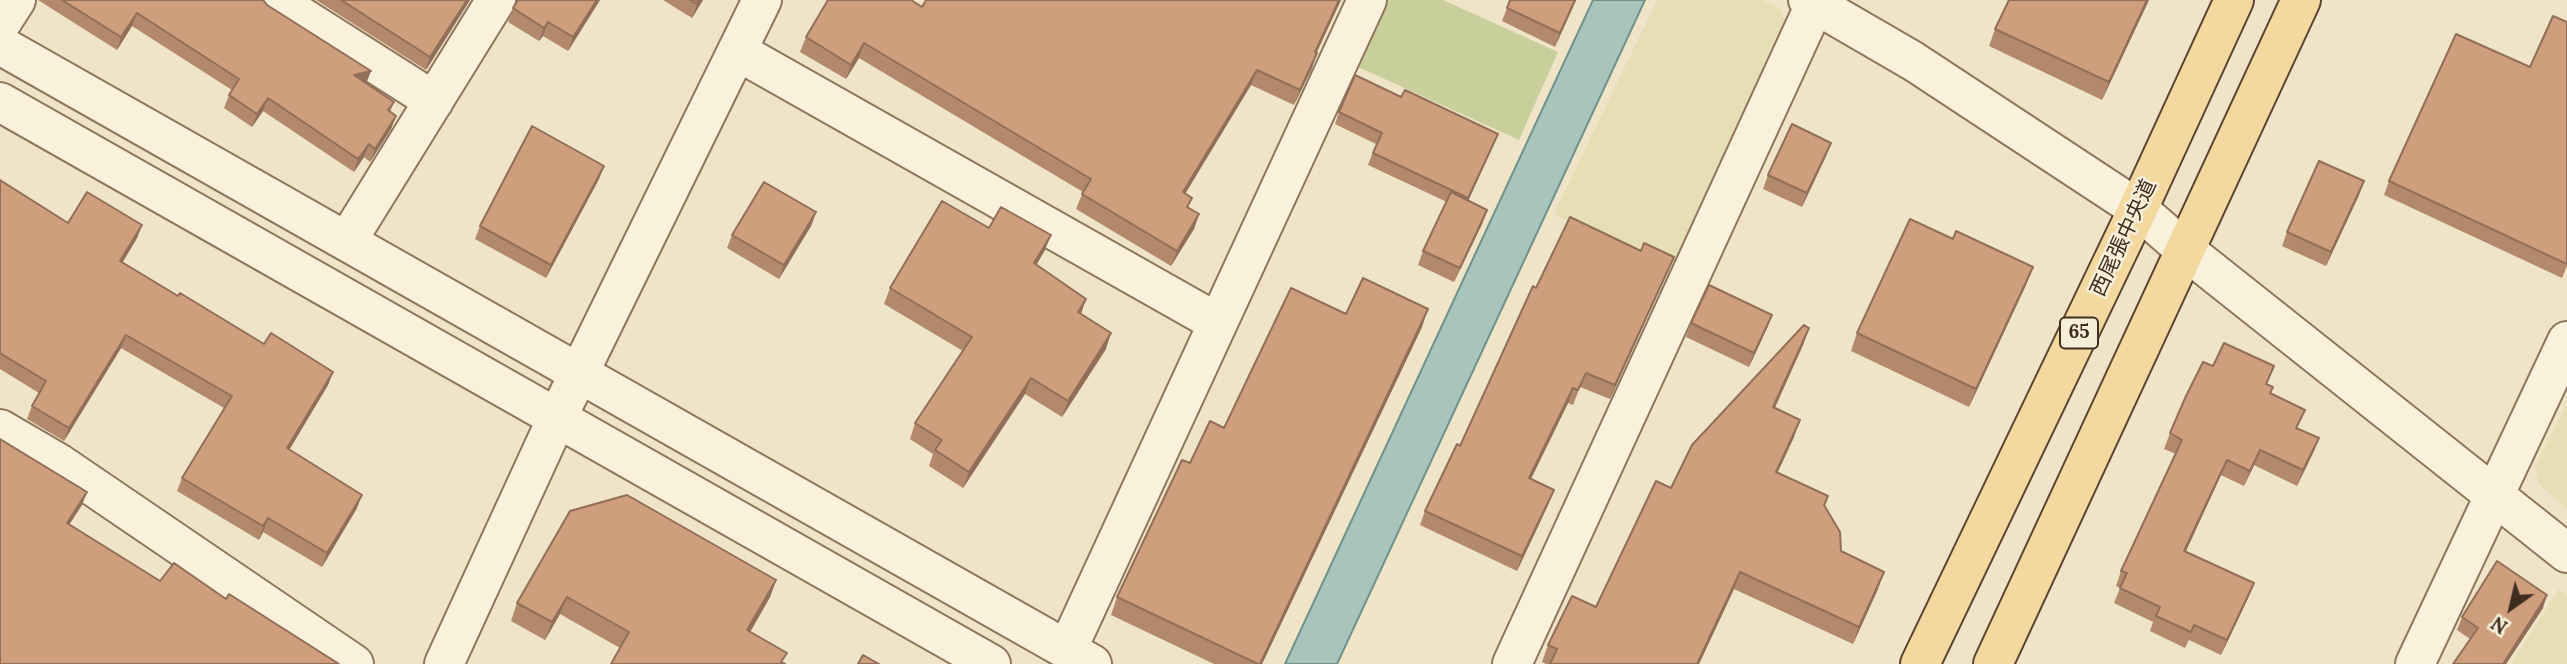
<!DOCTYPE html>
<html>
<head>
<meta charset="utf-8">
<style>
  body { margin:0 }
  #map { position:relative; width:2567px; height:664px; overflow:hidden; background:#f0e4c8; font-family:Lora,serif }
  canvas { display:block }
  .north { position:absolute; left:2476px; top:573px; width:70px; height:70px; -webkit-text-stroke:5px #f7eed8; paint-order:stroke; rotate:214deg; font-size:19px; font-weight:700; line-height:28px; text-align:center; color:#3d2e20 }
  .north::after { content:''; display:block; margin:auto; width:24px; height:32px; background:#3d2e20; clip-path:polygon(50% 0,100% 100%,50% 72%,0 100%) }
</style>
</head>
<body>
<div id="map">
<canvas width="2567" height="664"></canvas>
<div class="north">N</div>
</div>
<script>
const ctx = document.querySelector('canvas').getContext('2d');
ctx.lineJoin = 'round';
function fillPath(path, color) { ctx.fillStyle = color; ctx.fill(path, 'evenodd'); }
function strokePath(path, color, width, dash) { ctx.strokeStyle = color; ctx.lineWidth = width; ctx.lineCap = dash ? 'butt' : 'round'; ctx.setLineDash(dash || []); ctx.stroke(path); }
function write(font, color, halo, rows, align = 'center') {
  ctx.font = font + ' Lora,"Noto Sans JP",serif'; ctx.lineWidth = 5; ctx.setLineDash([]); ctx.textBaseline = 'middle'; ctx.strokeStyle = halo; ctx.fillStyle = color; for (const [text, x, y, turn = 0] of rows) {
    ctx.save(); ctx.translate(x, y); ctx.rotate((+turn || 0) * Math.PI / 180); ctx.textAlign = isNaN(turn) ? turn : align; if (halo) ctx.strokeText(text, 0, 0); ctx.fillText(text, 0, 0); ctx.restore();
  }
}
fillPath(new Path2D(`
  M 1657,0 L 1763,0 L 1781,10 L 1785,24 L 1675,269 L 1554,214 Z
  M 2567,403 L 2567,508 L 2539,485 L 2535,467 Z
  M 2559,589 L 2567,595 L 2567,664 L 2511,664 Z`), '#e6deb5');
fillPath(new Path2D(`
  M 1386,0 L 1443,0 L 1558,52 L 1519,140 L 1356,66 Z`), '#c9cf9b');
const water = new Path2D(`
  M 1593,0 L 1645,0 L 1337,664 L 1285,664 Z`);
fillPath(water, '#a9c4bc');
strokePath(water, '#6f938a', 2);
const minor = new Path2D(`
  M 275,0 L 434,101
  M 1808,0 L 1913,61 L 2138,209 L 2185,250 L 2567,553
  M 0,25 L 16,0
  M 0,45 L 1092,664
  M 737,51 L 1218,323
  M 0,102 L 991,664
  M 347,241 L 496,0
  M 0,429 L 60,464 L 354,664
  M 1067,650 L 1367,0
  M 444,664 L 557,418 L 762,0
  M 1512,664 L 1817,0
  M 2415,664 L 2567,341`);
const major = new Path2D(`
  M 1920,664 L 2138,209 L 2234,0
  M 1993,664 L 2301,0`);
strokePath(minor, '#8d765c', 42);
strokePath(major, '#5b4430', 42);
strokePath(minor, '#faf1dc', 38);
strokePath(major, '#f3d9a0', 38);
fillPath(new Path2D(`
  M 38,0 L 263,0 L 267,5 L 366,84 L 394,102 L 390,112 L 396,116 L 391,129 L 370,162 L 364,157 L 354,172 L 263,111 L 252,127 L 224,108 L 229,95 L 232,90 L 132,26 L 117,50 Z
  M 316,0 L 470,0 L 426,70 Z
  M 517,0 L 600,0 L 568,51 L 543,36 L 539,41 L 508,22 Z
  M 663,0 L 703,0 L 692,18 Z
  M 926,0 L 1341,0 L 1316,53 L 1312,68 L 1294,105 L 1251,85 L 1185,194 L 1189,208 L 1199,214 L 1194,229 L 1171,266 L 1076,209 L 1083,192 L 859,58 L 846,79 L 800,52 L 806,37 L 922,7 Z
  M 1510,0 L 1576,0 L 1555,47 L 1502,21 Z
  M 2008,0 L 2149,0 L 2102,100 L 1989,46 L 1995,29 L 2009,0 Z
  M 2567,22 L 2567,266 L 2562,278 L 2384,195 L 2389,181 L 2530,67 Z
  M 1401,97 L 1498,134 L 1493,146 L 1468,201 L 1487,210 L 1482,224 L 1454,282 L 1418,265 L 1423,251 L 1447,202 L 1368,165 L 1376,144 L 1335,124 L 1339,112 Z
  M 1831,143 L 1826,156 L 1802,207 L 1763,189 L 1768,175 Z
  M 599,179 L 546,278 L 475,239 L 480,226 Z
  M 0,180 L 68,223 L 142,225 L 137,238 L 122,263 L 178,296 L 264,344 L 333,372 L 328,385 L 289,450 L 357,508 L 322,567 L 263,532 L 259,540 L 177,491 L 182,478 L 224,408 L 121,348 L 64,441 L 27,419 L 32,406 L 39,393 L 0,369 Z
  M 2359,195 L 2326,266 L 2282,246 L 2287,232 Z
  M 816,212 L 811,226 L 779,279 L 727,248 L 732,235 Z
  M 989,228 L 1045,250 L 1036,265 L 1081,314 L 1106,349 L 1062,417 L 1025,394 L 963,488 L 929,466 L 933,454 L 910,439 L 915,423 L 963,351 L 884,304 L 890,288 Z
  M 1953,239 L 2033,267 L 2026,285 L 1969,407 L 1851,351 L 1857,333 Z
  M 1641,251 L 1674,257 L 1668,271 L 1610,399 L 1580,387 L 1573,405 L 1568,403 L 1531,479 L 1548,505 L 1517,571 L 1420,525 L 1425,511 L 1460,446 L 1536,288 Z
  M 1346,314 L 1422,327 L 1262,664 L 1214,664 L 1111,615 L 1117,597 L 1190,463 L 1224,428 Z
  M 1772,315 L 1767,328 L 1749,367 L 1686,337 L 1691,323 Z
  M 1809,328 L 1803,345 L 1775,408 L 1794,437 L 1777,473 L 1828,496 L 1825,506 L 1841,551 L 1878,589 L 1853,644 L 1734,589 L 1699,664 L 1546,664 L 1542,662 L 1548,645 L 1596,607 L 1671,488 Z
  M 2268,384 L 2271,393 L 2298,429 L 2319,438 L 2313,453 L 2297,486 L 2254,465 L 2244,486 L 2221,475 L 2186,551 L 2254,583 L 2248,598 L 2221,655 L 2189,640 L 2185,648 L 2150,631 L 2153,622 L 2114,603 L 2120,588 L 2116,586 L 2121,571 L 2176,454 L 2164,449 L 2170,433 Z
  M 570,511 L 776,580 L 770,597 L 750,632 L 620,648 L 560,614 L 545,640 L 511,621 L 517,603 Z
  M 2543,608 L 2506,664 L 2453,664 L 2470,639 L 2457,630 L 2462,617 Z`), '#b2896c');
fillPath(new Path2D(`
  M 467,0 L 470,0 L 426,70 L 430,57 Z
  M 597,0 L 600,0 L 568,51 L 573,37 Z
  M 699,0 L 703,0 L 692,18 L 697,4 Z
  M 1339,0 L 1341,0 L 1310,67 L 1315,52 Z
  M 1575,0 L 1576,0 L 1555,47 L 1560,33 Z
  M 2147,0 L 2149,0 L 2102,100 L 2109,82 Z
  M 137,13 L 132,26 L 117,50 L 121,37 Z
  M 548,22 L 543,36 L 539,41 L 544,28 Z
  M 864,43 L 859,58 L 846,79 L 851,65 Z
  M 1317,53 L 1312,68 L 1294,105 L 1300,90 Z
  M 1257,70 L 1251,85 L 1177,207 L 1183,192 Z
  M 371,71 L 366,84 L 354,75 Z
  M 268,98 L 263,111 L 252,127 L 257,114 Z
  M 396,116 L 391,129 L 370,162 L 375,149 Z
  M 1498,134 L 1493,146 L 1464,210 L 1468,198 Z
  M 1831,143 L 1826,156 L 1802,207 L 1807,193 Z
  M 369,144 L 364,157 L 354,172 L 358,159 Z
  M 604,166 L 599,179 L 546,278 L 551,265 Z
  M 2364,181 L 2359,195 L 2326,266 L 2331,252 Z
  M 1487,210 L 1482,224 L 1454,282 L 1460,268 Z
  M 816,212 L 811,226 L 779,279 L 784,265 Z
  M 1199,214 L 1194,229 L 1171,266 L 1177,251 Z
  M 142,225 L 137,238 L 115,275 L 120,261 Z
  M 1051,235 L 1045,250 L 1028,279 L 1034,263 Z
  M 1674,257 L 1668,271 L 1610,399 L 1615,385 Z
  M 2033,267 L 2026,285 L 1969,407 L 1976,389 Z
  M 1086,299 L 1081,314 L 1078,312 Z
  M 1428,309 L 1422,327 L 1262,664 L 1260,664 Z
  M 1772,315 L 1767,328 L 1749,367 L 1754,353 Z
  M 1809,328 L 1803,345 L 1767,424 L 1773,407 Z
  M 1111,333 L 1106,349 L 1062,417 L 1068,401 Z
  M 126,335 L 121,348 L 64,441 L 69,428 Z
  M 333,372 L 328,385 L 282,462 L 287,448 Z
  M 1031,378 L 1025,394 L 963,488 L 969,472 Z
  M 1573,388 L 1568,403 L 1524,493 L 1529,478 Z
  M 1800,420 L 1794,437 L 1770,489 L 1776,472 Z
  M 2319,438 L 2313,453 L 2297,486 L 2303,470 Z
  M 2260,450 L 2254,465 L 2244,486 L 2250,471 Z
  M 2227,460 L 2221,475 L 2179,566 L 2184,551 Z
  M 1554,490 L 1548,505 L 1517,571 L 1522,556 Z
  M 87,492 L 82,505 L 62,536 L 67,523 Z
  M 362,495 L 357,508 L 322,567 L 327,553 Z
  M 268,518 L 263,532 L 259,540 L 263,526 Z
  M 1740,572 L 1734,589 L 1699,664 L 1697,664 Z
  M 1884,572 L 1878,589 L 1853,644 L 1859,627 Z
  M 776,580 L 770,597 L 741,648 L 747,630 Z
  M 2254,583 L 2248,598 L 2221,655 L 2227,640 Z
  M 2547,595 L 2543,608 L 2506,664 L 2503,664 Z
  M 567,597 L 560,614 L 545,640 L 552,622 Z`), '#916f58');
const building = new Path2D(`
  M 62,0 L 263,0 L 267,5 L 371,71 L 354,75 L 394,102 L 388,110 L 396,116 L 375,149 L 369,144 L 358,159 L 268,98 L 257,114 L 229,95 L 239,79 L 137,13 L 121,37 Z
  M 341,0 L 467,0 L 430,57 Z
  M 518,0 L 597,0 L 573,37 L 548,22 L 544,28 L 513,8 Z
  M 690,0 L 699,0 L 697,4 Z
  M 828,0 L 911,0 L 922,7 L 926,0 L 1339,0 L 1315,52 L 1317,53 L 1300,90 L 1257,70 L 1183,192 L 1192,198 L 1187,207 L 1199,214 L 1177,251 L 1082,194 L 1091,179 L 864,43 L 851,65 L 806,37 Z
  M 1510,0 L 1575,0 L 1560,33 L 1507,8 Z
  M 2009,0 L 2147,0 L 2109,82 L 1995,29 Z
  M 2553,16 L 2567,22 L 2567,264 L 2389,181 L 2456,34 L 2530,67 Z
  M 1355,75 L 1401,97 L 1405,90 L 1498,134 L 1468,198 L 1373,153 L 1382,133 L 1339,112 Z
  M 1792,124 L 1831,143 L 1807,193 L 1768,175 Z
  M 532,126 L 604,166 L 551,265 L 480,226 Z
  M 2319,161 L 2364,181 L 2331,252 L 2287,232 Z
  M 0,180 L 68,223 L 87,192 L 142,225 L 120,261 L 178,296 L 180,293 L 264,344 L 271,333 L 333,372 L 287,448 L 362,495 L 327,553 L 268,518 L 263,526 L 182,478 L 232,396 L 126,335 L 69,428 L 32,406 L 46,381 L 0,353 Z
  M 764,182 L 816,212 L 784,265 L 732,235 Z
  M 1451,192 L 1487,210 L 1460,268 L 1423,251 Z
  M 942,201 L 989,228 L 1001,207 L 1051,235 L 1034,263 L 1086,299 L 1078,312 L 1111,333 L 1068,401 L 1031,378 L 969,472 L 935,450 L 942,440 L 915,423 L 972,337 L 890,288 Z
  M 1570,217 L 1641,251 L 1644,243 L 1674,257 L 1615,385 L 1586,373 L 1578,390 L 1573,388 L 1529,478 L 1554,490 L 1522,556 L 1425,511 L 1457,444 L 1460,446 L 1533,286 L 1536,288 Z
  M 1910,219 L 1953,239 L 1956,231 L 2033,267 L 1976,389 L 1857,333 Z
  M 1363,278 L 1428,309 L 1260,664 L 1258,664 L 1117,597 L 1182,460 L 1190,463 L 1210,421 L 1224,428 L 1291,288 L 1346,314 Z
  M 1709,285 L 1772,315 L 1754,353 L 1691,323 Z
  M 1804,325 L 1809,328 L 1773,407 L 1800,420 L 1776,472 L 1828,496 L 1824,505 L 1840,532 L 1841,551 L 1884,572 L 1859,627 L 1740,572 L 1697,664 L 1550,664 L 1557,649 L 1548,645 L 1572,596 L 1596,607 L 1656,481 L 1671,488 L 1692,445 Z
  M 2224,343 L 2274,366 L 2266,384 L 2273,387 L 2270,393 L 2305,410 L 2296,428 L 2319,438 L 2303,470 L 2260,450 L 2250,471 L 2227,460 L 2184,551 L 2254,583 L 2227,640 L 2194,625 L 2191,632 L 2156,616 L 2160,607 L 2120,588 L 2127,573 L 2121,571 L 2182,440 L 2170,433 L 2186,396 L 2203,362 L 2213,366 Z
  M 0,439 L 87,492 L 67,523 L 160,581 L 174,563 L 226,599 L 229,594 L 339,664 L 0,664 Z
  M 627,495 L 776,580 L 747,630 L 787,653 L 781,662 L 785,664 L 611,664 L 629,632 L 567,597 L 552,622 L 517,603 L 570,511 Z
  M 2497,561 L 2547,595 L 2503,664 L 2453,664 L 2478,628 L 2462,617 Z
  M 863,655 L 879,664 L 858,664 Z`);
fillPath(building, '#cf9f7d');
strokePath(building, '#916f58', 2);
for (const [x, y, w] of [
  [2079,333,38]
]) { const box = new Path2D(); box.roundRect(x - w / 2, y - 15.5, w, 31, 5); ctx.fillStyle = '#f7eed8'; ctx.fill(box); strokePath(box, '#3d2e20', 2); }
write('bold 19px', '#3d2e20', null, [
  ["65",2079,333]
]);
write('21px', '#3d2e20', '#f7eed8', [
  ["西尾張中央道",2124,238,-65]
]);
</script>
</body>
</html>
